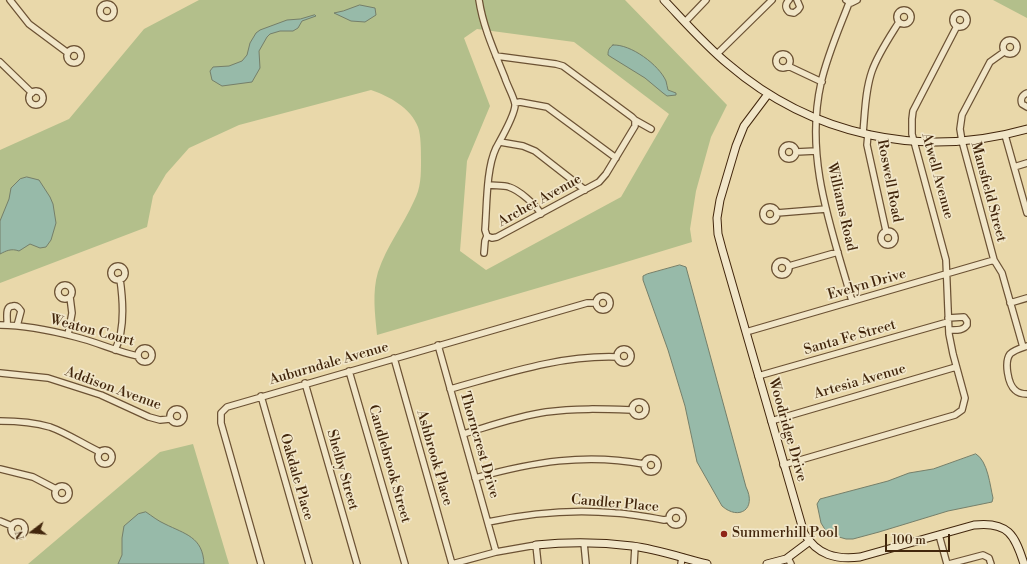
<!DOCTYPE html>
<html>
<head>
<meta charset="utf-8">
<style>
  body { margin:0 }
  #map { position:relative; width:1027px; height:564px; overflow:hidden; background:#e9d8aa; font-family:"Libre Bodoni",serif }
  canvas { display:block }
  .north { position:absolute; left:12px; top:512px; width:40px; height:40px; -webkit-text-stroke:3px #f1e6c8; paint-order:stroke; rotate:254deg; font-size:11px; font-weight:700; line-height:16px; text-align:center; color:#42260c }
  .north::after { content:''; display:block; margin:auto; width:14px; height:18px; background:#42260c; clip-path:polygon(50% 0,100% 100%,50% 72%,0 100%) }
  .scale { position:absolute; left:885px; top:534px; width:65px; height:18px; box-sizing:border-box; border:2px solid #42260c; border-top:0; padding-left:5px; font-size:12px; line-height:14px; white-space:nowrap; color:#42260c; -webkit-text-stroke:3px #f1e6c8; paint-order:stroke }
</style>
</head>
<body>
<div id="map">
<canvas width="1027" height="564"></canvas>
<div class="north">N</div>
<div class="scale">100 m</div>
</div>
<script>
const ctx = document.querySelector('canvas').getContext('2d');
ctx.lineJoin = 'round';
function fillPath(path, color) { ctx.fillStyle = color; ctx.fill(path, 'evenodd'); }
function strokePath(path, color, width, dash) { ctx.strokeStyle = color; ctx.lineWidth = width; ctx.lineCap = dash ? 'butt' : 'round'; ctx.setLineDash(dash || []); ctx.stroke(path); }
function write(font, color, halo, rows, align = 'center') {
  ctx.font = font + ' "Libre Bodoni",serif'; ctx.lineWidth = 3.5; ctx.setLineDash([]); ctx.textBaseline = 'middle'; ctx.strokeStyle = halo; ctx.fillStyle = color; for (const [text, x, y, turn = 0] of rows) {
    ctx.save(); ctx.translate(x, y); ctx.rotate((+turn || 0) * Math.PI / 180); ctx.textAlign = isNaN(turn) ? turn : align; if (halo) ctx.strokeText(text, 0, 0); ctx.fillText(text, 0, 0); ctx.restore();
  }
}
fillPath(new Path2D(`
  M 199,0 L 625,0 L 727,105 L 711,137 L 696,191 L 690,229 L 692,242 L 613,266 L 377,335 C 375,314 372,292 378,272 C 387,245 403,226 414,201 C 421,188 421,175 421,160 C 421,151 421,135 418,127 C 411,108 389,96 371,90 L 239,125 L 189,148 L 166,174 L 153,196 L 147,227 L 0,283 L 0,150 L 69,119 L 144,29 ZM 477,29 L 574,42 L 669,114 L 621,197 L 486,270 L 460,251 L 467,161 L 490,106 L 464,38 Z
  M 993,0 L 1027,0 L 1027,18 Z
  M 193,444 L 229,564 L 28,564 L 160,452 Z`), '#b3bf8b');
const water = new Path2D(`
  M 360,5 L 375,8 L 376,15 L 365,22 L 351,21 L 334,13 L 343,11 Z
  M 315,15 L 316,16 L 302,21 L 298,28 L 293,31 L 280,31 L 270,34 L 267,37 L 259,51 L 260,68 L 252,82 L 222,86 L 212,80 L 210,71 L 213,67 L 229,66 L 242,61 L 247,55 L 250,43 L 256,33 L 260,30 L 287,20 L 300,19 Z
  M 613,45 C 631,44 659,65 666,81 C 667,84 667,87 668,90 L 676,93 L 676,95 L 667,96 L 663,93 L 645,78 L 611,57 L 608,55 C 608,50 609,48 613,45 Z
  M 27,177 L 39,180 L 50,197 L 53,204 L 56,223 L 51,240 L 46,247 L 40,248 L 30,244 L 19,251 C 11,248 6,251 0,254 L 0,221 L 9,199 L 11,188 L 20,179 Z
  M 680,265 L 686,267 L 746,487 C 757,509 739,521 722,506 L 697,462 L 685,406 L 668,350 L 643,280 L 643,276 L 647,274 Z
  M 976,454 C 988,461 990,486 993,498 L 992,502 L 948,511 L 879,532 L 853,539 L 846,539 L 832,535 L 826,531 L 821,523 L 817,504 L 820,499 L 888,481 L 909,473 L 933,469 Z
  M 146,512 C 152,516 158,521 165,524 C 185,534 203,537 204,564 L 118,564 L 122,555 L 122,538 L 124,526 L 138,514 Z`);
fillPath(water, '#97baa9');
strokePath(water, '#757f6a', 1);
const street = new Path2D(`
  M 10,0 L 29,24 L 68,53
  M 479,0 C 483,27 495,53 505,78 C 507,85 514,97 515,104 C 516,113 501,139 496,148 C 486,169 487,206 485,230 L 487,236 L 492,238 L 497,237 L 599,182 L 606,174 L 635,126 L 635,120 L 632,117 L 563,66 L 556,64 L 496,56
  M 789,0 C 785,4 785,8 789,12 L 794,13 L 798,10 L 800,7 L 797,0
  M 846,0 L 851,3 L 857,0
  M 849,3 C 839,29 827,56 821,83 C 804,159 832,230 852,301
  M100 11a7 7 0 1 1 14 0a7 7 0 1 1-14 0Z
  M897 17a7 7 0 1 1 14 0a7 7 0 1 1-14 0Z
  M953 20a7 7 0 1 1 14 0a7 7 0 1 1-14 0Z
  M 685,22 L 706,0
  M1003 47a7 7 0 1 1 14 0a7 7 0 1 1-14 0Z
  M67 56a7 7 0 1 1 14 0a7 7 0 1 1-14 0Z
  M 1004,52 L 990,62 L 962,115 L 960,129 L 962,141 L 994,260 L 1002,273 L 1023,347
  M 717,54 L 772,0
  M776 61a7 7 0 1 1 14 0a7 7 0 1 1-14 0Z
  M 0,62 L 32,93
  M 788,66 L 822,82
  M29 98a7 7 0 1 1 14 0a7 7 0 1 1-14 0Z
  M 1027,93 C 1022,95 1020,99 1022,104 L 1027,107
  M 515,103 L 520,102 L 547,107 L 616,158
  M 635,120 L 651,129
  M 863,133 C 865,113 865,91 872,71 C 878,54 889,38 899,22
  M 868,134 L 867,145 L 886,231
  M 1005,135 L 1027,213
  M 500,142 L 523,146 L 535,151 L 585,190
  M782 152a7 7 0 1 1 14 0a7 7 0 1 1-14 0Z
  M 796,152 L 816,151
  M 1014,167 L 1027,163
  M 489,185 C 495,186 503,185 509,187 C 519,190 536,205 541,214
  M763 214a7 7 0 1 1 14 0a7 7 0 1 1-14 0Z
  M 777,213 L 826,209
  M881 238a7 7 0 1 1 14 0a7 7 0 1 1-14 0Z
  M 484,253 L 485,241 L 487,236
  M775 268a7 7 0 1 1 14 0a7 7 0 1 1-14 0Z
  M 789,266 L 838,252
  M111 273a7 7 0 1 1 14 0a7 7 0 1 1-14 0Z
  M58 292a7 7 0 1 1 14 0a7 7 0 1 1-14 0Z
  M596 303a7 7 0 1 1 14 0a7 7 0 1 1-14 0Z
  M 1010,303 L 1027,298
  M 948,318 L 964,317 L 967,321 L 967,325 C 963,331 956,330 949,330
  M 0,325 C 24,325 53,331 76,337 C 97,342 117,352 138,356
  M 7,325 C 8,319 4,306 13,306 C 17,305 19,308 21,311 L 17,326
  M 746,332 L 994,260
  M 68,335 L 72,313 L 70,297
  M 438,345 L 496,552
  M 1027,346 C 1021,348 1014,350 1010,354 C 1004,362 1008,384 1015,390 C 1018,393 1023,394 1027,394
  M138 355a7 7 0 1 1 14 0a7 7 0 1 1-14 0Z
  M617 356a7 7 0 1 1 14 0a7 7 0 1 1-14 0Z
  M 115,350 C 125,331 123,300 120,279
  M 394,358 L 452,564
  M 349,371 L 405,564
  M 0,373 L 48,378 L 101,395 L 149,417 L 160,420 L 170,419
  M 758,376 L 948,322
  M 305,383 L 357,564
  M 450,389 C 505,374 560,355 617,357
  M 261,396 L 309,564
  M632 409a7 7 0 1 1 14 0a7 7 0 1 1-14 0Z
  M170 416a7 7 0 1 1 14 0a7 7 0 1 1-14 0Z
  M 0,421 C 17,421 33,422 50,427 C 67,433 83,444 100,452
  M 771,421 L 956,367
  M 463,434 C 490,426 518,416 546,412 C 575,408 603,409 632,410
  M98 457a7 7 0 1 1 14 0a7 7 0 1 1-14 0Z
  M644 465a7 7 0 1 1 14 0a7 7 0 1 1-14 0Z
  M 783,465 L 955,415 L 962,410 L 965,398 L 953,354 L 949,334 L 946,260 L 912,134 L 912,119 L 913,111 L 957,26
  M 0,469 L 33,477 L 56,489
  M 475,478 C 533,462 585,453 644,464
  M55 493a7 7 0 1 1 14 0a7 7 0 1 1-14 0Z
  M669 518a7 7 0 1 1 14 0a7 7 0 1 1-14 0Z
  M 0,521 L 12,526
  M 488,522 C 530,513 573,509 615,513 C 632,514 648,517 664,520 L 669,519
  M11 529a7 7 0 1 1 14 0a7 7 0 1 1-14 0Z
  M 939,535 L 947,564
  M 584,543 L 586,564
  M 788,558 L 791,564
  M 261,564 L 221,423 L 221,413 L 227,407 L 587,303 L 596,303
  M 452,564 L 496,552 L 536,545 L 538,564
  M 634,564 L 635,547
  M 681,564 L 682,557
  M 949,564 L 983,555 L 989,558 L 991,564`);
const secondary = new Path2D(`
  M 664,0 C 685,22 705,45 728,64 C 812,136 921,159 1027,129
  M 768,94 L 744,126 L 736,146 L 720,200 L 717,218 L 718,234 L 722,249 L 804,533 C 817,555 836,560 860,557 L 974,525 C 1008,521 1015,535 1024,564
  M 536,545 C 567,542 600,542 632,546 C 657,549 682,558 707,564
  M 767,564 L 786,559 L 810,541`);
strokePath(street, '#6c5234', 8);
strokePath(secondary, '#42260c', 9);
strokePath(street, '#f1e6c8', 5.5);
strokePath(secondary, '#f1e6c8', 7);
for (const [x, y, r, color] of [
  [724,534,4,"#8f2418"]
]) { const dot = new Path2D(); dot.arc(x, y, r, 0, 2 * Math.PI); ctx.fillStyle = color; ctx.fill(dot); strokePath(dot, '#f1e6c8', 1.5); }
write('14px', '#42260c', '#f1e6c8', [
  ["Atwell Avenue",937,176,75],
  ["Roswell Road",889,181,79],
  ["Mansfield Street",988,192,75],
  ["Archer Avenue",540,201,-29],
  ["Williams Road",841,207,77],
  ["Evelyn Drive",867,285,-16],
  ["Weaton Court",92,331,15],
  ["Santa Fe Street",850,338,-16],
  ["Auburndale Avenue",329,364,-16],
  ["Artesia Avenue",860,382,-16],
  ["Addison Avenue",113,389,20],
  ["Woodridge Drive",787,430,74],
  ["Thorncrest Drive",479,445,74],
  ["Ashbrook Place",434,458,74],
  ["Candlebrook Street",389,464,74],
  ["Shelby Street",342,470,74],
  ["Oakdale Place",296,477,74],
  ["Candler Place",615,504,5]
]);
write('14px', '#42260c', '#f1e6c8', [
  ["Summerhill Pool",732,534]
], 'left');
</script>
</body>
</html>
